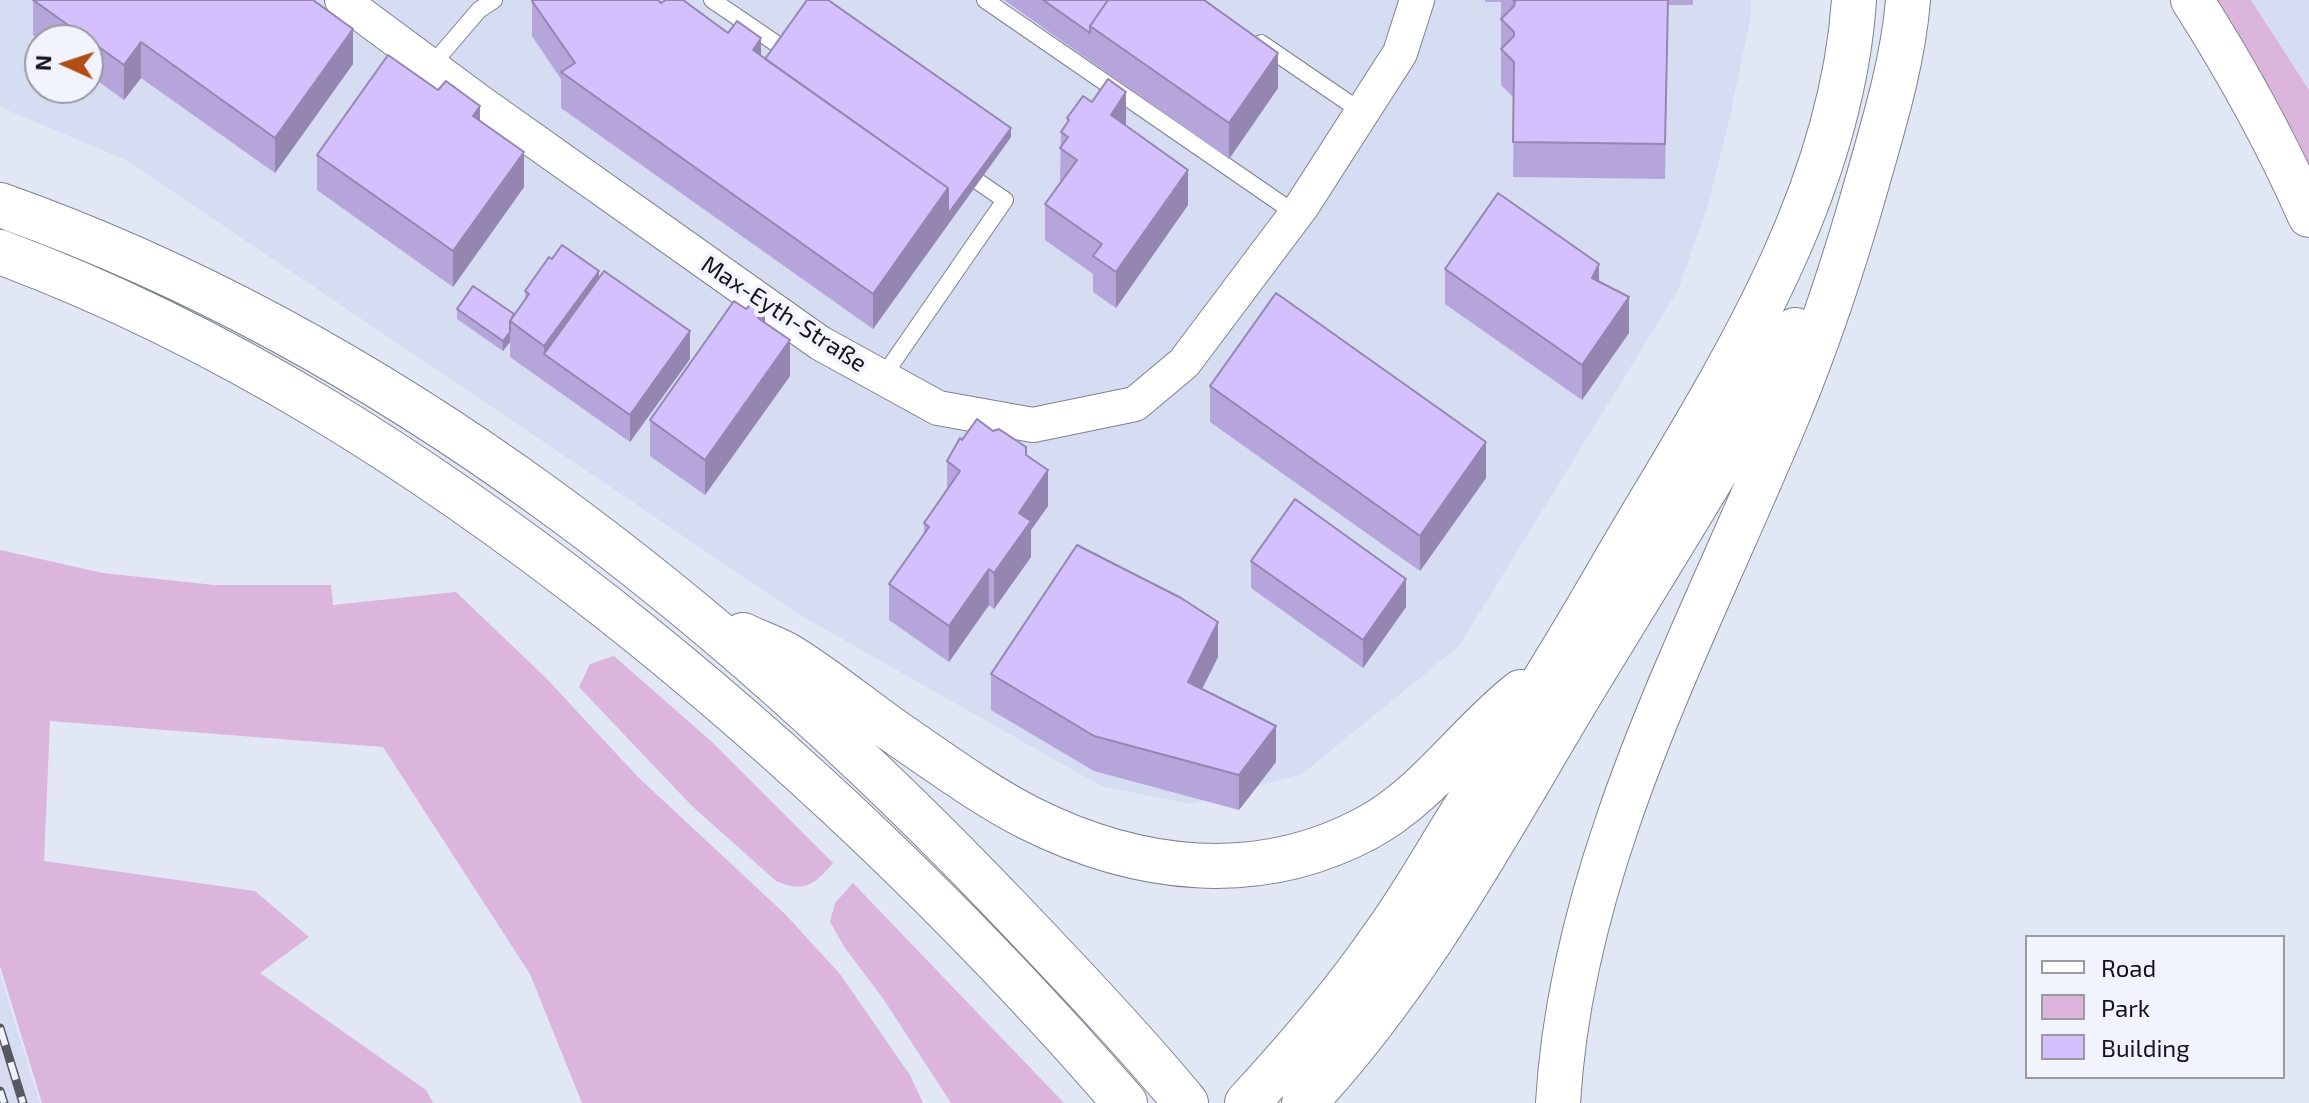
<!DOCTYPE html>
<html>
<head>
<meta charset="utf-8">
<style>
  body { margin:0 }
  #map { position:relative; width:2309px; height:1103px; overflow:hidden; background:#e2e7f6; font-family:"Exo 2",sans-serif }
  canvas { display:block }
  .legend { position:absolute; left:2025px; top:935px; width:260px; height:144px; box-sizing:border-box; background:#f2f4fd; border:2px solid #999aa2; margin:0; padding:10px 14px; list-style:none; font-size:24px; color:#131419 }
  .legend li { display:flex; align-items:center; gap:16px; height:40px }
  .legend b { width:40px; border:2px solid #999aa2 }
  .north { position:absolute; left:24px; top:24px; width:80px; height:80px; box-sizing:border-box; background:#f2f4fd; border:2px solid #999aa2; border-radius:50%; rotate:273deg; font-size:22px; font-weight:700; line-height:32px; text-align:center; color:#131419 }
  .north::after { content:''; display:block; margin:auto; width:28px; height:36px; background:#b14e15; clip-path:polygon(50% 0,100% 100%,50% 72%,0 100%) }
</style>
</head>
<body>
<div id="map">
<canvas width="2309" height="1103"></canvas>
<ul class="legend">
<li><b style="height:10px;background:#fff"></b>Road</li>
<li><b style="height:22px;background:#dbb5dc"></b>Park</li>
<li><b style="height:22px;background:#d3c0fd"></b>Building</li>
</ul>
<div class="north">N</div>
</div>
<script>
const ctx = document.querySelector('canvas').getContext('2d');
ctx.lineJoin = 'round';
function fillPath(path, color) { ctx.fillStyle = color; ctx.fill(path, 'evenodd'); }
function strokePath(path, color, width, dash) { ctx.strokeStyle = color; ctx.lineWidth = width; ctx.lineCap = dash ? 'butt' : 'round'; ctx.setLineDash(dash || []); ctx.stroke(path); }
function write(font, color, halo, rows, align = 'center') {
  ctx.font = font + ' "Exo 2",sans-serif'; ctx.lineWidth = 8; ctx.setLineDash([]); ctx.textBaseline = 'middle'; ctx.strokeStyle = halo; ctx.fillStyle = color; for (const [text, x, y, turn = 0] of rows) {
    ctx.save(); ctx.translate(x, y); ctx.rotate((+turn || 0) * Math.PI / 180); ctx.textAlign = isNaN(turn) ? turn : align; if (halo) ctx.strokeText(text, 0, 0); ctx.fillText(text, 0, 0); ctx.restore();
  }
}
fillPath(new Path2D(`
  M 0,0 L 1751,0 L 1750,20 L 1729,121 L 1707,208 L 1678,290 L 1459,646 L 1302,774 L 1191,804 L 1101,786 L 800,615 L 126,160 L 0,107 ZM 40,40 L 88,40 L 88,88 L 40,88 Z
  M 2251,0 L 2309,0 L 2309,90 Z
  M 0,972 L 15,1024 L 40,1103 L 0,1103 Z`), '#d6dcf2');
fillPath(new Path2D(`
  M 2206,0 L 2251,0 L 2309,90 L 2309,177 Z
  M 0,550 L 103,573 L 214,585 L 331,585 L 333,605 L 456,592 L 546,678 L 638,777 L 785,914 L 840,974 L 910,1075 L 923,1103 L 582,1103 L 530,974 L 383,747 L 50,721 L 44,861 L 255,891 L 309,937 L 260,973 L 426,1090 L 433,1103 L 42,1103 L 0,966 Z
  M 614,656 L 712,742 L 833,863 C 815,885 804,893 776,881 L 692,806 L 579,687 L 590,664 Z
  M 853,883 L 1064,1103 L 951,1103 L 882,997 L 845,948 L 830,922 L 835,903 Z`), '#dbb5dc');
const service = new Path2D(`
  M 712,0 L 793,55
  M 985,0 L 1296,214
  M 1261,43 L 1362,112
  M 431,66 L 479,10 L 494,0
  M 882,378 L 1005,200 L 961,170`);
const minor = new Path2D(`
  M 342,0 L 481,103 L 820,343 L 938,408 L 1033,425 L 1135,404 L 1184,363 L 1302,206 L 1400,53 L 1417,0`);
const tertiary = new Path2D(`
  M 2192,0 C 2236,69 2276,141 2309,216`);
const trunk = new Path2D(`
  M 0,205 C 393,344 728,614 1013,913 C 1072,975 1131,1037 1186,1103
  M 0,252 C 223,335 423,463 609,609 C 799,759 967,921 1125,1103
  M 743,635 C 757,642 773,647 787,655 C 827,679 863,710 901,736 C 942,764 984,795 1029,818 C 1137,872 1257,887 1367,828 C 1428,795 1467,734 1521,692
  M 1247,1103 C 1295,1051 1341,998 1381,940 C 1409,902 1432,861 1457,821 C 1510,737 1563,652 1613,565 C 1715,390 1840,208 1854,0
  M 1304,1103 C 1417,983 1495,836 1579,696 C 1652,575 1729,456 1795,330
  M 1558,1103 C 1572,859 1697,634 1789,412 C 1820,337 1845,261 1867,183 C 1884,123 1903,62 1908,0`);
strokePath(service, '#7e828f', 18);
strokePath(minor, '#7e828f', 36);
strokePath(tertiary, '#7e828f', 44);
strokePath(trunk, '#7e828f', 46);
strokePath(service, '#fff', 16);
strokePath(minor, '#fff', 34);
strokePath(tertiary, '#fff', 42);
strokePath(trunk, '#fff', 44);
const rail = new Path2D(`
  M 0,1028 L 23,1103
  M 0,1091 L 4,1103`);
strokePath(rail, '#575962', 9);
strokePath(rail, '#f2f4fd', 6, [18]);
fillPath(new Path2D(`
  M 33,0 L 353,64 L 275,173 L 141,78 L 124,100 L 88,74 L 88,40 L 40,40 L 33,35 Z
  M 1004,0 L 1204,0 L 1278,88 L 1229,159 Z
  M 1485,0 L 1693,0 L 1693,5 L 1668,5 L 1665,179 L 1513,177 L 1514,98 L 1501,85 L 1501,2 L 1485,2 Z
  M 532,1 L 661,3 L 765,59 L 1011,137 L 873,329 L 561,108 L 561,79 L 532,36 Z
  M 1067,118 L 1126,126 L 1188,205 L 1116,308 L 1093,292 L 1093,274 L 1045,240 L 1045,204 L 1060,183 L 1061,132 L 1067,123 Z
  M 480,121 L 524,187 L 453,287 L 317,190 L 317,155 Z
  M 1445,269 L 1599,282 L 1629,333 L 1582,400 L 1445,304 Z
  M 599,278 L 690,359 L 630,442 L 510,357 L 510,342 L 503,351 L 457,319 L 457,309 L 514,314 L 525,299 L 525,291 Z
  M 765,323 L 790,376 L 705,495 L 650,456 L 650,420 Z
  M 1210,386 L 1486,478 L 1420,571 L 1210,422 Z
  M 962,440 L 1026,455 L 1048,506 L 1031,530 L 1031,557 L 994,609 L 989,605 L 949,662 L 889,620 L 889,584 L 924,535 L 924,523 L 947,489 L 947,461 Z
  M 1251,561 L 1406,607 L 1363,668 L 1251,588 Z
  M 1218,657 L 1202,689 L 1276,762 L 1239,810 L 1094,771 L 991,710 L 991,674 Z`), '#b5a5da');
fillPath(new Path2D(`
  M 353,29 L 353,64 L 275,173 L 275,138 Z
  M 761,38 L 761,74 L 753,50 Z
  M 141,42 L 141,78 L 124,100 L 124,65 Z
  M 1278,53 L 1278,88 L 1229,159 L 1229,123 Z
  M 1126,92 L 1126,128 L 1111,115 Z
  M 480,106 L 480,141 L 473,116 Z
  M 1011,128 L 1011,137 L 873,329 L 873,294 L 948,188 Z
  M 524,152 L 524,187 L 453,287 L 453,251 Z
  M 1188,170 L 1188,205 L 1116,308 L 1116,272 Z
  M 1599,264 L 1599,300 L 1592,278 Z
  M 599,271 L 599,307 L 544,354 L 544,346 Z
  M 1629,297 L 1629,333 L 1582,400 L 1582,365 Z
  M 765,310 L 765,346 L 758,318 Z
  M 690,331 L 690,359 L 630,442 L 630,415 Z
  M 510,332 L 510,342 L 503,351 L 503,341 Z
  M 790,340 L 790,376 L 705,495 L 705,460 Z
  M 1486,442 L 1486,478 L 1420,571 L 1420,536 Z
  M 1048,470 L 1048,506 L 1031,530 L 1031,557 L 994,609 L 994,573 L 1019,513 Z
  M 989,569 L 989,605 L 949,662 L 949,626 Z
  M 1406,579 L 1406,607 L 1363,668 L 1363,640 Z
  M 1218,622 L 1218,657 L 1188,717 L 1188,682 Z
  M 1276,726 L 1276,762 L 1239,810 L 1239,775 Z`), '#9486b1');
const building = new Path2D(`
  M 33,0 L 313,0 L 353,29 L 275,138 L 141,42 L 124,65 Z
  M 533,0 L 658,0 L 661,3 L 666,0 L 683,0 L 728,33 L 737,21 L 761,38 L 753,50 L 948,188 L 873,294 L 561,72 L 575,63 L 532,1 Z
  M 807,0 L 828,0 L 1011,128 L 948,214 L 948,188 L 765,59 Z
  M 1043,0 L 1108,0 L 1090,26 L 1090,33 Z
  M 1108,0 L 1204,0 L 1278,53 L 1229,123 L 1090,26 Z
  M 1513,0 L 1668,0 L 1665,144 L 1513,142 L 1514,62 L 1501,49 L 1514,36 L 1514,32 L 1501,19 L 1514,6 L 1515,2 Z
  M 388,55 L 438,90 L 446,81 L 480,106 L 473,116 L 524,152 L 453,251 L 317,155 Z
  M 1108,79 L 1126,92 L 1111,115 L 1188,170 L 1116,272 L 1093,256 L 1102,244 L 1045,204 L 1077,160 L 1060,148 L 1068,137 L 1061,132 L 1069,120 L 1067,118 L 1083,96 L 1092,102 Z
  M 1498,193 L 1599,264 L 1592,278 L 1629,297 L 1582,365 L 1445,269 Z
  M 562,245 L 599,271 L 544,346 L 510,321 L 529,294 L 525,291 L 549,257 L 552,259 Z
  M 604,271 L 690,331 L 630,415 L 544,354 Z
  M 473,286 L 514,314 L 510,321 L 510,332 L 503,341 L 457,309 Z
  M 1276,293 L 1486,442 L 1420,536 L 1210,386 Z
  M 755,300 L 765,310 L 758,318 L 790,340 L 705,460 L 650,420 L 734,301 L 746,309 Z
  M 977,419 L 993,431 L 999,429 L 1026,447 L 1026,455 L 1048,470 L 1019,513 L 1031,521 L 994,573 L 989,569 L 949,626 L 889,584 L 929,527 L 924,523 L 960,471 L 947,461 L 960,438 L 962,440 Z
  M 1295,499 L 1406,579 L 1363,640 L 1251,561 Z
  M 1077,545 L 1181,598 L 1218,622 L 1188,682 L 1276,726 L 1239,775 L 1094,736 L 991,674 Z`);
fillPath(building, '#d3c0fd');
strokePath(building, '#9486b1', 2);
write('24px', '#131419', '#f2f4fd', [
  ["Max-Eyth-Straße",784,314,33]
]);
</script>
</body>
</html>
